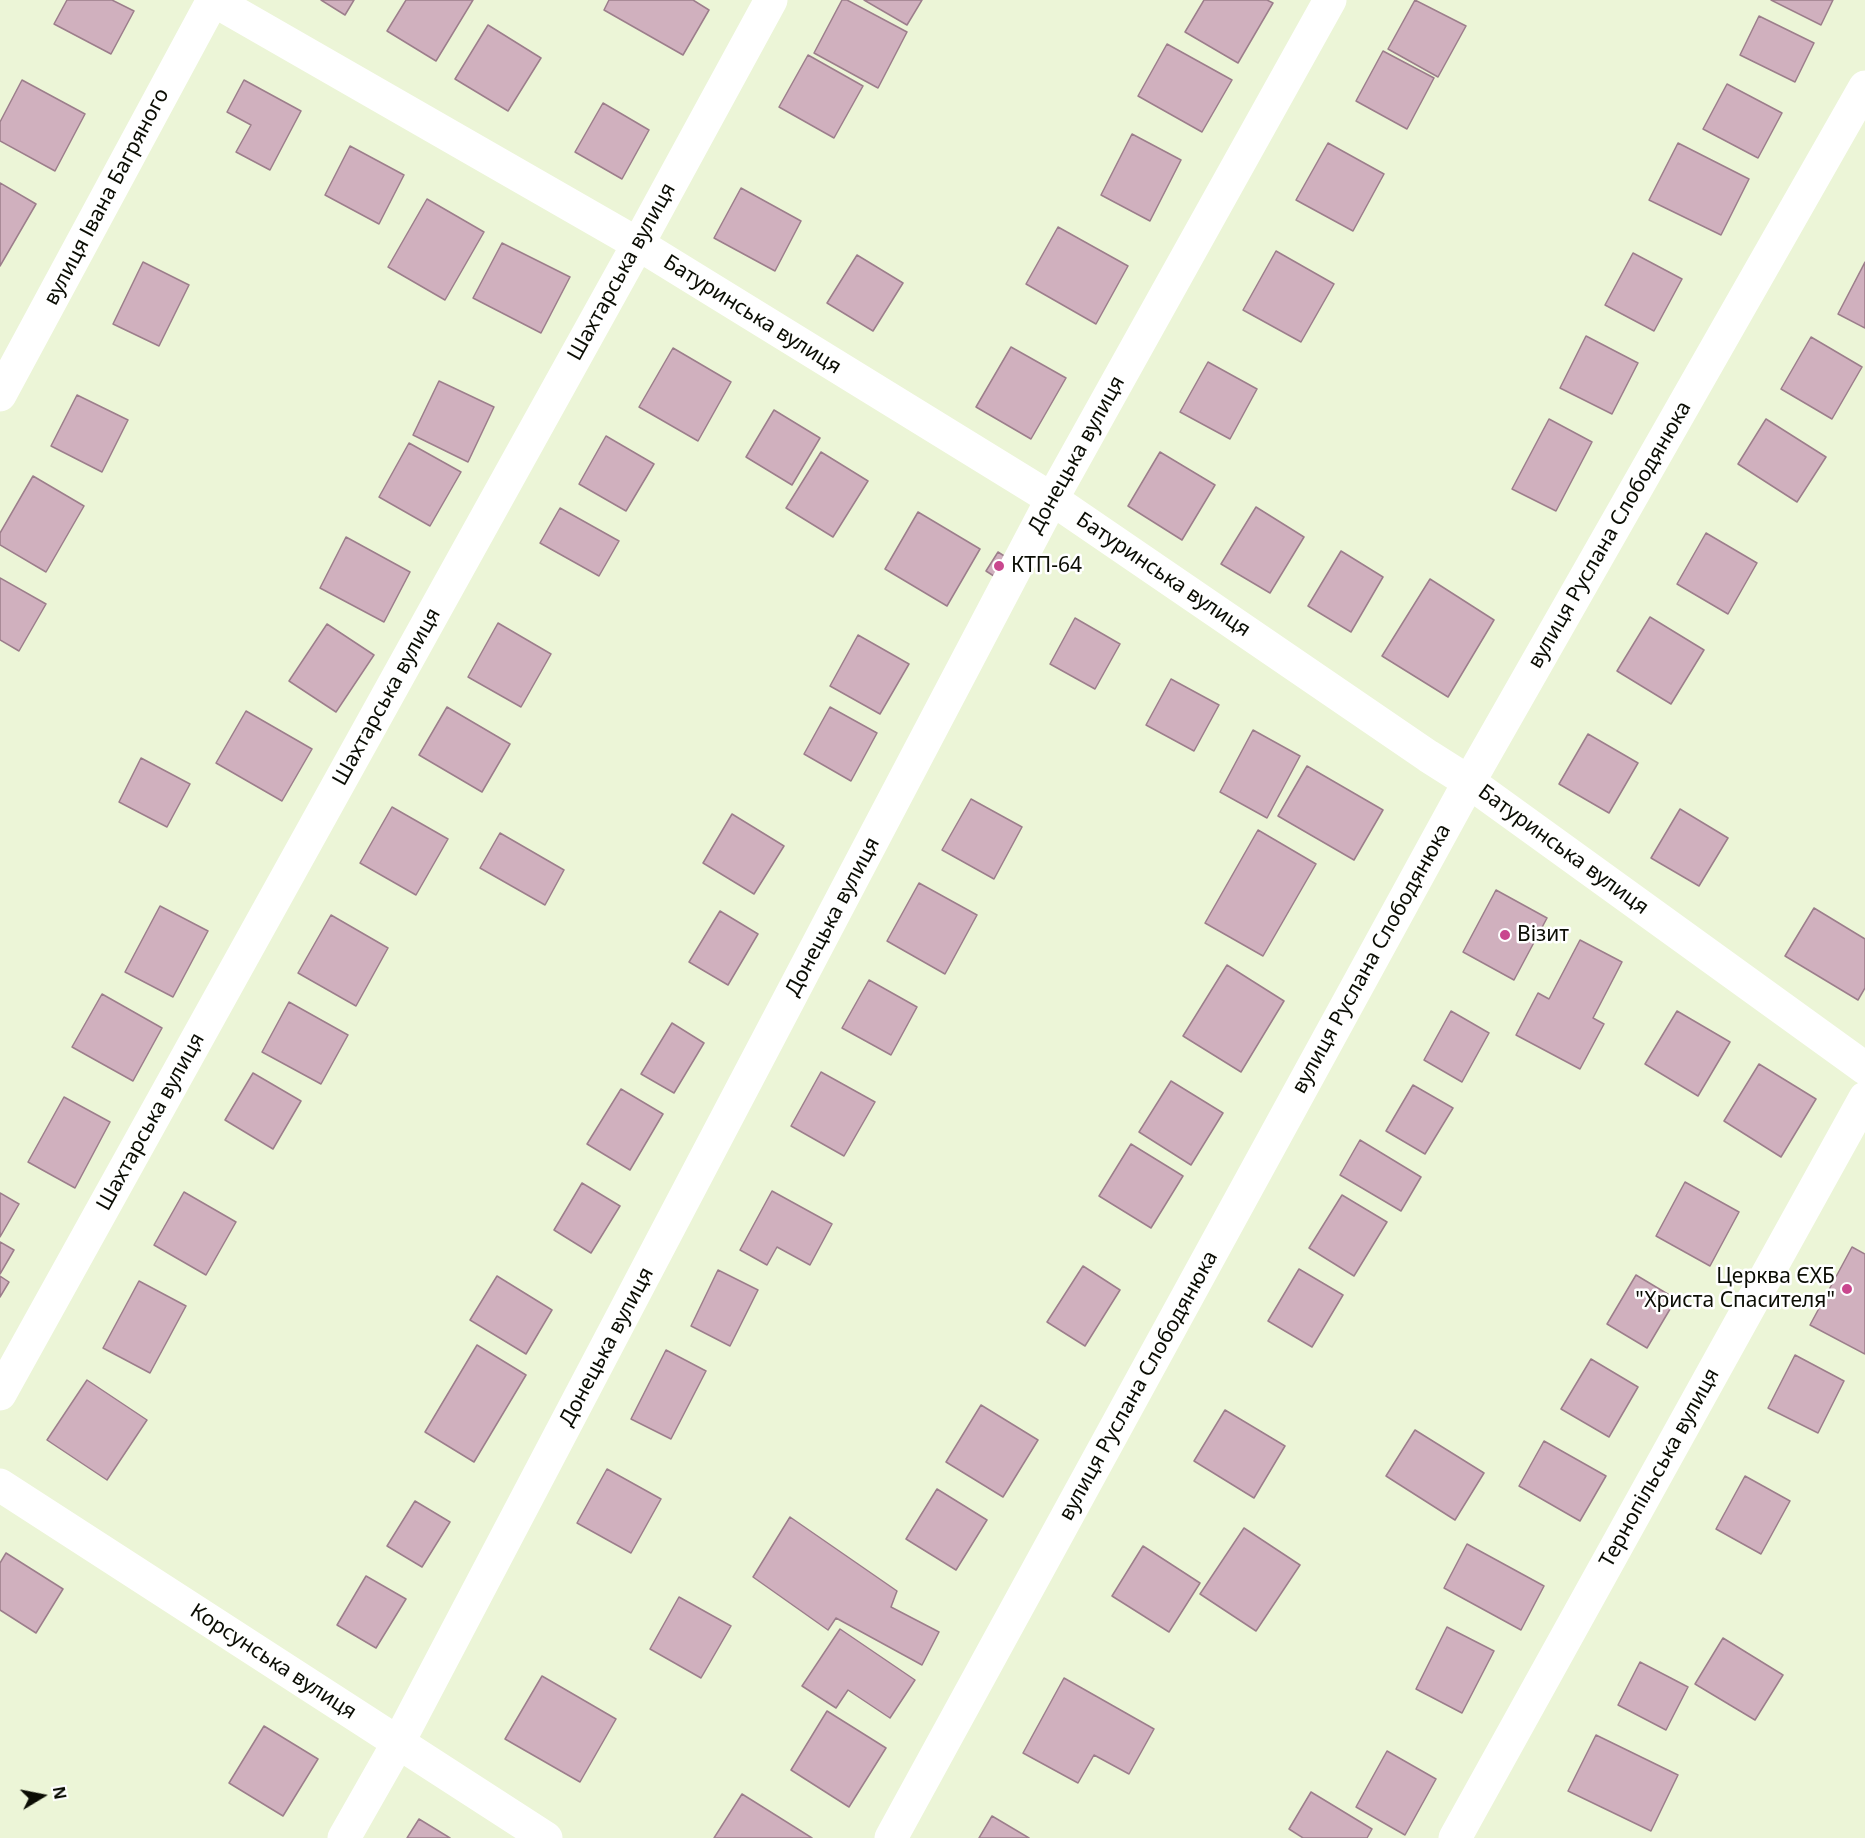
<!DOCTYPE html>
<html>
<head>
<meta charset="utf-8">
<style>
  body { margin:0 }
  #map { position:relative; width:1865px; height:1838px; overflow:hidden; background:#ecf5d7; font-family:"Noto Sans",sans-serif }
  canvas { display:block }
  .north { position:absolute; left:12px; top:1766px; width:60px; height:60px; -webkit-text-stroke:4px #fff; paint-order:stroke; rotate:80deg; font-size:16px; font-weight:700; line-height:24px; text-align:center; color:#0b0d04 }
  .north::after { content:''; display:block; margin:auto; width:21px; height:27px; background:#0b0d04; clip-path:polygon(50% 0,100% 100%,50% 72%,0 100%) }
</style>
</head>
<body>
<div id="map">
<canvas width="1865" height="1838"></canvas>
<div class="north">N</div>
</div>
<script>
const ctx = document.querySelector('canvas').getContext('2d');
ctx.lineJoin = 'round';
function fillPath(path, color) { ctx.fillStyle = color; ctx.fill(path, 'evenodd'); }
function strokePath(path, color, width, dash) { ctx.strokeStyle = color; ctx.lineWidth = width; ctx.lineCap = dash ? 'butt' : 'round'; ctx.setLineDash(dash || []); ctx.stroke(path); }
function write(font, color, halo, rows, align = 'center') {
  ctx.font = font + ' "Noto Sans",sans-serif'; ctx.lineWidth = 5; ctx.setLineDash([]); ctx.textBaseline = 'middle'; ctx.strokeStyle = halo; ctx.fillStyle = color; for (const [text, x, y, turn = 0] of rows) {
    ctx.save(); ctx.translate(x, y); ctx.rotate((+turn || 0) * Math.PI / 180); ctx.textAlign = isNaN(turn) ? turn : align; if (halo) ctx.strokeText(text, 0, 0); ctx.fillText(text, 0, 0); ctx.restore();
  }
}
const building = new Path2D(`
  M 67,0 L 112,0 L 134,11 L 111,54 L 54,24 Z
  M 321,0 L 354,0 L 345,15 Z
  M 406,0 L 473,0 L 436,61 L 387,31 Z
  M 609,0 L 693,0 L 709,10 L 683,55 L 604,10 Z
  M 842,0 L 847,0 L 907,32 L 878,88 L 814,53 Z
  M 864,0 L 922,0 L 907,25 Z
  M 1204,0 L 1267,0 L 1273,3 L 1238,63 L 1185,32 Z
  M 1415,0 L 1466,26 L 1438,77 L 1388,49 Z
  M 1771,0 L 1833,0 L 1821,25 Z
  M 1759,16 L 1814,43 L 1795,82 L 1740,55 Z
  M 488,25 L 541,58 L 508,111 L 455,79 Z
  M 1167,44 L 1232,80 L 1202,132 L 1138,96 Z
  M 1383,51 L 1434,78 L 1407,129 L 1356,101 Z
  M 808,55 L 863,86 L 834,138 L 779,107 Z
  M 22,80 L 85,114 L 55,171 L 0,141 L 0,122 Z
  M 244,80 L 301,111 L 270,170 L 236,152 L 251,125 L 227,112 Z
  M 1727,84 L 1782,113 L 1758,158 L 1703,129 Z
  M 603,103 L 649,130 L 622,179 L 575,152 Z
  M 1132,134 L 1181,160 L 1150,221 L 1101,195 Z
  M 1328,143 L 1384,174 L 1353,231 L 1296,200 Z
  M 1678,143 L 1749,179 L 1721,235 L 1649,200 Z
  M 350,146 L 404,175 L 379,224 L 325,195 Z
  M 0,183 L 36,204 L 0,266 Z
  M 741,188 L 801,221 L 775,271 L 714,238 Z
  M 427,199 L 484,232 L 445,300 L 388,267 Z
  M 1058,227 L 1128,266 L 1096,324 L 1026,284 Z
  M 502,243 L 570,277 L 541,333 L 473,298 Z
  M 1276,251 L 1334,284 L 1301,342 L 1243,310 Z
  M 1633,253 L 1682,279 L 1654,331 L 1605,305 Z
  M 857,255 L 903,283 L 873,331 L 827,303 Z
  M 143,262 L 189,285 L 159,346 L 113,324 Z
  M 1865,262 L 1865,328 L 1838,314 Z
  M 1586,336 L 1638,363 L 1612,414 L 1560,388 Z
  M 1811,337 L 1862,367 L 1832,419 L 1781,389 Z
  M 1011,347 L 1066,378 L 1031,439 L 976,407 Z
  M 673,348 L 731,382 L 698,441 L 639,407 Z
  M 1208,362 L 1257,389 L 1230,439 L 1180,412 Z
  M 439,381 L 494,407 L 468,462 L 413,435 Z
  M 77,395 L 128,420 L 102,472 L 51,446 Z
  M 774,410 L 820,438 L 792,485 L 746,457 Z
  M 1549,419 L 1592,442 L 1556,511 L 1512,489 Z
  M 1766,419 L 1826,457 L 1797,502 L 1738,464 Z
  M 606,436 L 654,464 L 626,511 L 579,484 Z
  M 409,443 L 461,472 L 430,526 L 379,497 Z
  M 821,452 L 868,481 L 833,537 L 786,508 Z
  M 1160,452 L 1215,485 L 1182,540 L 1128,506 Z
  M 33,476 L 84,506 L 46,572 L 0,545 L 0,533 Z
  M 1256,507 L 1304,537 L 1270,593 L 1221,564 Z
  M 560,508 L 619,541 L 599,576 L 540,543 Z
  M 918,512 L 980,549 L 947,606 L 885,569 Z
  M 1706,533 L 1757,563 L 1728,614 L 1677,584 Z
  M 346,537 L 410,572 L 384,622 L 320,588 Z
  M 1341,551 L 1383,577 L 1351,632 L 1308,606 Z
  M 998,552 L 1012,561 L 1000,580 L 986,571 Z
  M 0,578 L 46,604 L 19,651 L 0,640 Z
  M 1430,579 L 1494,620 L 1448,697 L 1382,656 Z
  M 1650,617 L 1704,650 L 1671,704 L 1617,671 Z
  M 1075,618 L 1120,644 L 1095,689 L 1050,664 Z
  M 498,623 L 551,654 L 521,707 L 468,677 Z
  M 327,624 L 374,655 L 336,712 L 289,681 Z
  M 858,635 L 909,664 L 880,714 L 830,686 Z
  M 1171,679 L 1219,705 L 1194,751 L 1146,725 Z
  M 447,707 L 510,744 L 482,792 L 419,755 Z
  M 830,707 L 877,733 L 851,781 L 804,754 Z
  M 246,711 L 312,749 L 282,801 L 216,763 Z
  M 1253,730 L 1300,756 L 1267,818 L 1220,792 Z
  M 1588,734 L 1638,763 L 1609,813 L 1559,784 Z
  M 141,758 L 190,784 L 167,827 L 119,802 Z
  M 1307,766 L 1383,810 L 1354,860 L 1278,816 Z
  M 971,799 L 1022,827 L 994,879 L 942,850 Z
  M 392,807 L 448,839 L 416,895 L 360,863 Z
  M 1680,809 L 1728,838 L 1699,886 L 1651,858 Z
  M 732,814 L 784,846 L 754,894 L 703,863 Z
  M 1258,830 L 1316,864 L 1263,956 L 1205,923 Z
  M 500,833 L 564,870 L 545,905 L 480,868 Z
  M 919,883 L 977,915 L 945,974 L 887,941 Z
  M 1496,890 L 1547,918 L 1514,980 L 1463,952 Z
  M 160,906 L 208,931 L 173,997 L 125,972 Z
  M 1814,908 L 1865,939 L 1865,988 L 1858,1000 L 1785,956 Z
  M 720,911 L 758,934 L 728,985 L 689,962 Z
  M 331,915 L 388,948 L 356,1006 L 298,973 Z
  M 1580,940 L 1622,962 L 1593,1018 L 1604,1024 L 1580,1069 L 1516,1035 L 1538,993 L 1549,999 Z
  M 1227,965 L 1284,1001 L 1241,1072 L 1183,1036 Z
  M 869,980 L 917,1007 L 891,1055 L 842,1028 Z
  M 102,994 L 162,1028 L 133,1081 L 72,1047 Z
  M 289,1002 L 348,1035 L 321,1084 L 262,1052 Z
  M 1451,1011 L 1489,1033 L 1462,1082 L 1424,1060 Z
  M 1677,1011 L 1730,1042 L 1698,1096 L 1645,1064 Z
  M 672,1023 L 704,1043 L 674,1093 L 641,1074 Z
  M 1759,1064 L 1816,1099 L 1781,1157 L 1724,1121 Z
  M 821,1072 L 875,1102 L 844,1156 L 791,1126 Z
  M 253,1073 L 301,1101 L 273,1149 L 225,1120 Z
  M 1171,1081 L 1223,1113 L 1191,1165 L 1139,1132 Z
  M 1413,1085 L 1453,1108 L 1425,1154 L 1386,1131 Z
  M 621,1089 L 663,1114 L 630,1170 L 587,1144 Z
  M 64,1097 L 110,1122 L 75,1188 L 28,1162 Z
  M 1360,1140 L 1421,1177 L 1401,1211 L 1340,1175 Z
  M 1131,1144 L 1183,1176 L 1151,1228 L 1099,1196 Z
  M 1685,1182 L 1739,1212 L 1710,1266 L 1656,1236 Z
  M 582,1183 L 620,1206 L 591,1253 L 554,1230 Z
  M 772,1191 L 832,1224 L 810,1265 L 777,1247 L 767,1265 L 740,1250 Z
  M 184,1192 L 236,1222 L 206,1275 L 154,1245 Z
  M 0,1193 L 19,1204 L 0,1237 Z
  M 1342,1195 L 1387,1222 L 1354,1276 L 1309,1248 Z
  M 0,1242 L 14,1250 L 0,1274 Z
  M 1852,1247 L 1865,1254 L 1865,1354 L 1810,1325 Z
  M 1083,1266 L 1120,1290 L 1085,1346 L 1047,1322 Z
  M 1299,1269 L 1343,1295 L 1312,1347 L 1268,1321 Z
  M 718,1270 L 758,1290 L 730,1346 L 691,1326 Z
  M 1636,1275 L 1676,1299 L 1647,1348 L 1607,1324 Z
  M 0,1276 L 9,1282 L 0,1297 Z
  M 497,1276 L 552,1310 L 526,1354 L 470,1320 Z
  M 139,1281 L 186,1306 L 150,1373 L 103,1348 Z
  M 477,1345 L 526,1375 L 474,1462 L 425,1432 Z
  M 666,1350 L 706,1371 L 671,1439 L 631,1419 Z
  M 1795,1355 L 1844,1381 L 1818,1433 L 1768,1408 Z
  M 1591,1359 L 1638,1387 L 1609,1437 L 1561,1409 Z
  M 87,1380 L 147,1420 L 107,1480 L 47,1440 Z
  M 981,1405 L 1038,1440 L 1003,1497 L 946,1462 Z
  M 1225,1410 L 1285,1446 L 1254,1498 L 1194,1461 Z
  M 1415,1430 L 1484,1473 L 1455,1520 L 1386,1476 Z
  M 1544,1441 L 1606,1476 L 1580,1521 L 1519,1486 Z
  M 607,1469 L 661,1499 L 631,1553 L 577,1523 Z
  M 1745,1476 L 1790,1501 L 1761,1554 L 1716,1529 Z
  M 937,1489 L 987,1520 L 956,1570 L 906,1539 Z
  M 415,1501 L 450,1522 L 422,1567 L 387,1546 Z
  M 790,1517 L 897,1591 L 891,1607 L 939,1632 L 922,1665 L 836,1618 L 828,1630 L 753,1577 Z
  M 1244,1528 L 1300,1565 L 1256,1631 L 1200,1594 Z
  M 1467,1544 L 1544,1586 L 1521,1630 L 1444,1588 Z
  M 1143,1546 L 1200,1583 L 1169,1632 L 1112,1596 Z
  M 6,1553 L 63,1589 L 36,1633 L 0,1610 L 0,1563 Z
  M 366,1576 L 406,1599 L 376,1648 L 337,1625 Z
  M 679,1597 L 731,1626 L 701,1678 L 650,1649 Z
  M 1447,1627 L 1494,1651 L 1462,1713 L 1416,1689 Z
  M 840,1629 L 915,1680 L 890,1718 L 848,1690 L 836,1708 L 802,1686 Z
  M 1723,1638 L 1783,1675 L 1755,1720 L 1695,1684 Z
  M 1640,1662 L 1688,1687 L 1666,1730 L 1618,1705 Z
  M 542,1676 L 616,1719 L 580,1782 L 505,1739 Z
  M 1064,1678 L 1154,1729 L 1129,1774 L 1094,1755 L 1078,1783 L 1023,1753 Z
  M 827,1711 L 886,1748 L 849,1807 L 791,1770 Z
  M 264,1726 L 318,1759 L 283,1816 L 229,1783 Z
  M 1596,1735 L 1678,1775 L 1651,1831 L 1568,1791 Z
  M 1387,1751 L 1436,1779 L 1405,1835 L 1356,1807 Z
  M 1311,1792 L 1372,1829 L 1367,1838 L 1303,1838 L 1289,1829 Z
  M 742,1794 L 812,1838 L 714,1838 Z
  M 992,1816 L 1029,1838 L 979,1838 Z
  M 419,1819 L 450,1838 L 407,1838 Z`);
fillPath(building, '#d0b0be');
strokePath(building, '#9c7e8b', 1.5);
strokePath(new Path2D(`
  M 0,395 L 213,0 L 638,244 L 1052,499 L 1428,756 L 1469,782 L 1865,1068
  M 0,1394 L 638,244 L 771,0
  M 0,1485 L 546,1838
  M 344,1838 L 398,1743 L 1052,499 L 1330,0
  M 1455,1838 L 1865,1098`), '#fff', 33);
strokePath(new Path2D(`
  M 891,1838 L 1469,782 L 1865,87`), '#fff', 33);
for (const [x, y, r, color] of [
  [999,566,6,"#c9478e"],
  [1505,935,6,"#c9478e"],
  [1847,1289,6,"#c9478e"]
]) { const dot = new Path2D(); dot.arc(x, y, r, 0, 2 * Math.PI); ctx.fillStyle = color; ctx.fill(dot); strokePath(dot, '#fff', 2); }
write('21px', '#0b0d04', '#fff', [
  ["вулиця Івана Багряного",107,197,-62],
  ["Шахтарська вулиця",622,272,-61],
  ["Батуринська вулиця",752,315,32],
  ["Донецька вулиця",1077,455,-61],
  ["вулиця Руслана Слободянюка",1610,535,-60],
  ["Батуринська вулиця",1163,575,34],
  ["Шахтарська вулиця",387,697,-61],
  ["Батуринська вулиця",1563,850,36],
  ["Донецька вулиця",833,917,-62],
  ["вулиця Руслана Слободянюка",1372,959,-61],
  ["Шахтарська вулиця",151,1122,-61],
  ["Донецька вулиця",607,1347,-62],
  ["вулиця Руслана Слободянюка",1139,1386,-61],
  ["Тернопільська вулиця",1660,1468,-61],
  ["Корсунська вулиця",273,1662,33]
]);
write('21px', '#0b0d04', '#fff', [
  ["КТП-64",1011,566],
  ["Візит",1517,935],
  ["Церква ЄХБ",1835,1277,"right"],
  ["\"Христа Спасителя\"",1835,1301,"right"]
], 'left');
</script>
</body>
</html>
